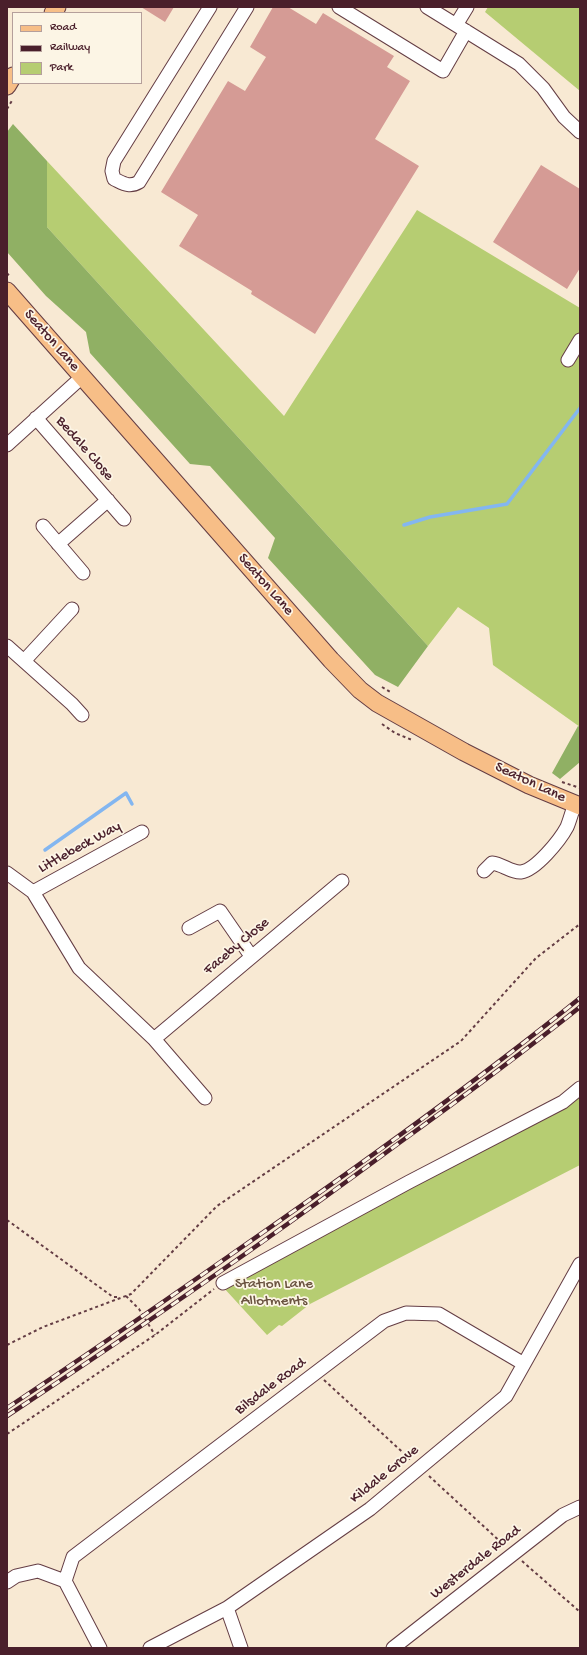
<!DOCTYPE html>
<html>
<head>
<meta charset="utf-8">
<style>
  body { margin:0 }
  #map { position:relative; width:587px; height:1655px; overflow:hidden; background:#f8e9d3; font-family:"Gochi Hand",sans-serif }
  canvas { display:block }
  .frame { position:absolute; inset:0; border:8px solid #4a1f2b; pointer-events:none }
  .legend { position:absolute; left:12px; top:12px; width:130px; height:72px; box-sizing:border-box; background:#fcf5e5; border:1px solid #b59f9b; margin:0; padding:5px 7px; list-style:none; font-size:12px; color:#4a1f2b }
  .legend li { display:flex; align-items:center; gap:8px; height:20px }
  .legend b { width:20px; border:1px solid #b59f9b }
</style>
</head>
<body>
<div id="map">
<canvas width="587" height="1655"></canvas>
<div class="frame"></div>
<ul class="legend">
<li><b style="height:5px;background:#f7be87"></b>Road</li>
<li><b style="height:5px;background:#4a1f2b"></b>Railway</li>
<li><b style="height:11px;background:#b6cd72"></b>Park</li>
</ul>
</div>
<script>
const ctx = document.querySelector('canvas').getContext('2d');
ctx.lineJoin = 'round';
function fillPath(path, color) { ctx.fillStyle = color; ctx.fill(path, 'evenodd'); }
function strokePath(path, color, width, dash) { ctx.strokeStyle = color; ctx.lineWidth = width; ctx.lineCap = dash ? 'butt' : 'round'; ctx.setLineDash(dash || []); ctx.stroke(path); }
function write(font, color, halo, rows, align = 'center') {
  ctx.font = font + ' "Gochi Hand",sans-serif'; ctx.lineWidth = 3.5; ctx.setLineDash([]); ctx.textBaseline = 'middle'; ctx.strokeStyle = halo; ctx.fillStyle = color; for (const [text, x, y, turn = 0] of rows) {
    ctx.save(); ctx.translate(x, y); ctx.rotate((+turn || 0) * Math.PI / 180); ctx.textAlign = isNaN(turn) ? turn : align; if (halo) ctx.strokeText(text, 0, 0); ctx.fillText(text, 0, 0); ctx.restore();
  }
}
fillPath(new Path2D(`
  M 488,7 L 580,7 L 580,91 L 485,12 Z
  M 47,161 L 284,416 L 417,210 L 580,308 L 580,727 L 493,665 L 489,628 L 458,607 L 428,646 L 47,227 Z
  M 580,1094 L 580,1165 L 310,1304 L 282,1326 L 279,1325 L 267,1335 L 223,1287 Z`), '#b6cd72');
fillPath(new Path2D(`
  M 13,124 L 47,161 L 47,227 L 428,646 L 398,687 L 375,675 L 268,558 L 275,538 L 210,466 L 190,464 L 90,353 L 86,332 L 46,296 L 7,252 L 7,132 Z
  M 578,726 L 580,727 L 580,762 L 560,779 L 552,773 Z`), '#90b064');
strokePath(new Path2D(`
  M 404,525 L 430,517 L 507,504 L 580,408
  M 45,850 L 126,793 L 132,804`), '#83b6f0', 3.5);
fillPath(new Path2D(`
  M 141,7 L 174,7 L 165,22 Z
  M 273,7 L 288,7 L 316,24 L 323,13 L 394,56 L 387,67 L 410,81 L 375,139 L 419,166 L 315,334 L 251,294 L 252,291 L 179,246 L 198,215 L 161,192 L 228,81 L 245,91 L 266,57 L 250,47 Z
  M 541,165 L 580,189 L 580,268 L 567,289 L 493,242 Z`), '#d59b95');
const minor = new Path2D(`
  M 210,7 L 114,161 L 112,171 L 114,179 C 123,183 129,188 139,182 L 247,7
  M 339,7 L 443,71 L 466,31
  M 427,7 L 519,64 L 543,88 L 564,117 L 580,132
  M 456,25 L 467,7
  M 568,360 L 580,340
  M 36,418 L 124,519
  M 7,445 L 82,377
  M 43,526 L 83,573
  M 58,544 L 108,500
  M 7,646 L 72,704 L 82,715
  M 24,661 L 72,609
  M 484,871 L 492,863 C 502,864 512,873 521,872 C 536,870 560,840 567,827 C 570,820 572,811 575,804
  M 7,873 L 33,892 L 79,968 L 154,1039 L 205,1098
  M 33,892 L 142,832
  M 189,928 L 220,911 L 251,956
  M 154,1039 L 342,881
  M 223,1283 L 409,1182 L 563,1102 L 580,1088
  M 7,1582 L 16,1576 L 38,1571 L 65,1581
  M 227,1608 L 241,1648
  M 100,1648 L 65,1581 L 73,1557 L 384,1321 L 406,1313 L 439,1314 L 524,1364
  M 150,1648 L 227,1608 L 370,1509 L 506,1396 L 580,1264
  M 393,1648 L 563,1515 L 580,1507`);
const major = new Path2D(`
  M 53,13 L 57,7
  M 7,86 L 13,76
  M 7,291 L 331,660 L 360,690 L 377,703 L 464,752 L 529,785 L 580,806`);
strokePath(minor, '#643d44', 15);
strokePath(major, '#643d44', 19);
strokePath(new Path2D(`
  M 7,109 L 13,99
  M 7,273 L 10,277
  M 382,687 L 392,693
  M 382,724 L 395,733 L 412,740
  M 562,782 L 580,788
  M 7,1220 L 113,1297 L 120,1297
  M 126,1296 L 139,1309 L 155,1335
  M 7,1345 L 43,1327 L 131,1294 L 217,1206 L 461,1041 L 536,958 L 580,924
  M 324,1380 L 411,1460
  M 7,1434 L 155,1335 L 214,1289
  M 429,1476 L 504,1545
  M 522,1561 L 580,1612`), '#643d44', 2, [3, 3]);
strokePath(minor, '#fff', 13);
strokePath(major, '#f7be87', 17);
const rail = new Path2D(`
  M 7,1408 C 82,1358 156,1307 229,1256 C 349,1173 467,1089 580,998
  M 7,1416 C 140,1328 271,1238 399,1143 C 460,1099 521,1054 580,1007`);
strokePath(rail, '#4a1f2b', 4.5);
strokePath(rail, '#fcf5e5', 3, [9]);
write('15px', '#4a1f2b', '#fcf5e5', [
  ["Seaton Lane",51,341,49],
  ["Bedale Close",84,449,49],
  ["Seaton Lane",265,585,49],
  ["Seaton Lane",530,783,25],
  ["Littlebeck Way",80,848,-29],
  ["Faceby Close",237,947,-40],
  ["Bilsdale Road",271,1387,-37],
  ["Kildale Grove",385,1475,-39],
  ["Westerdale Road",476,1563,-38]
]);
write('15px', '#6a5340', '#fcf5e5', [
  ["Station Lane",274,1285],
  ["Allotments",274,1302]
]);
</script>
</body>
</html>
